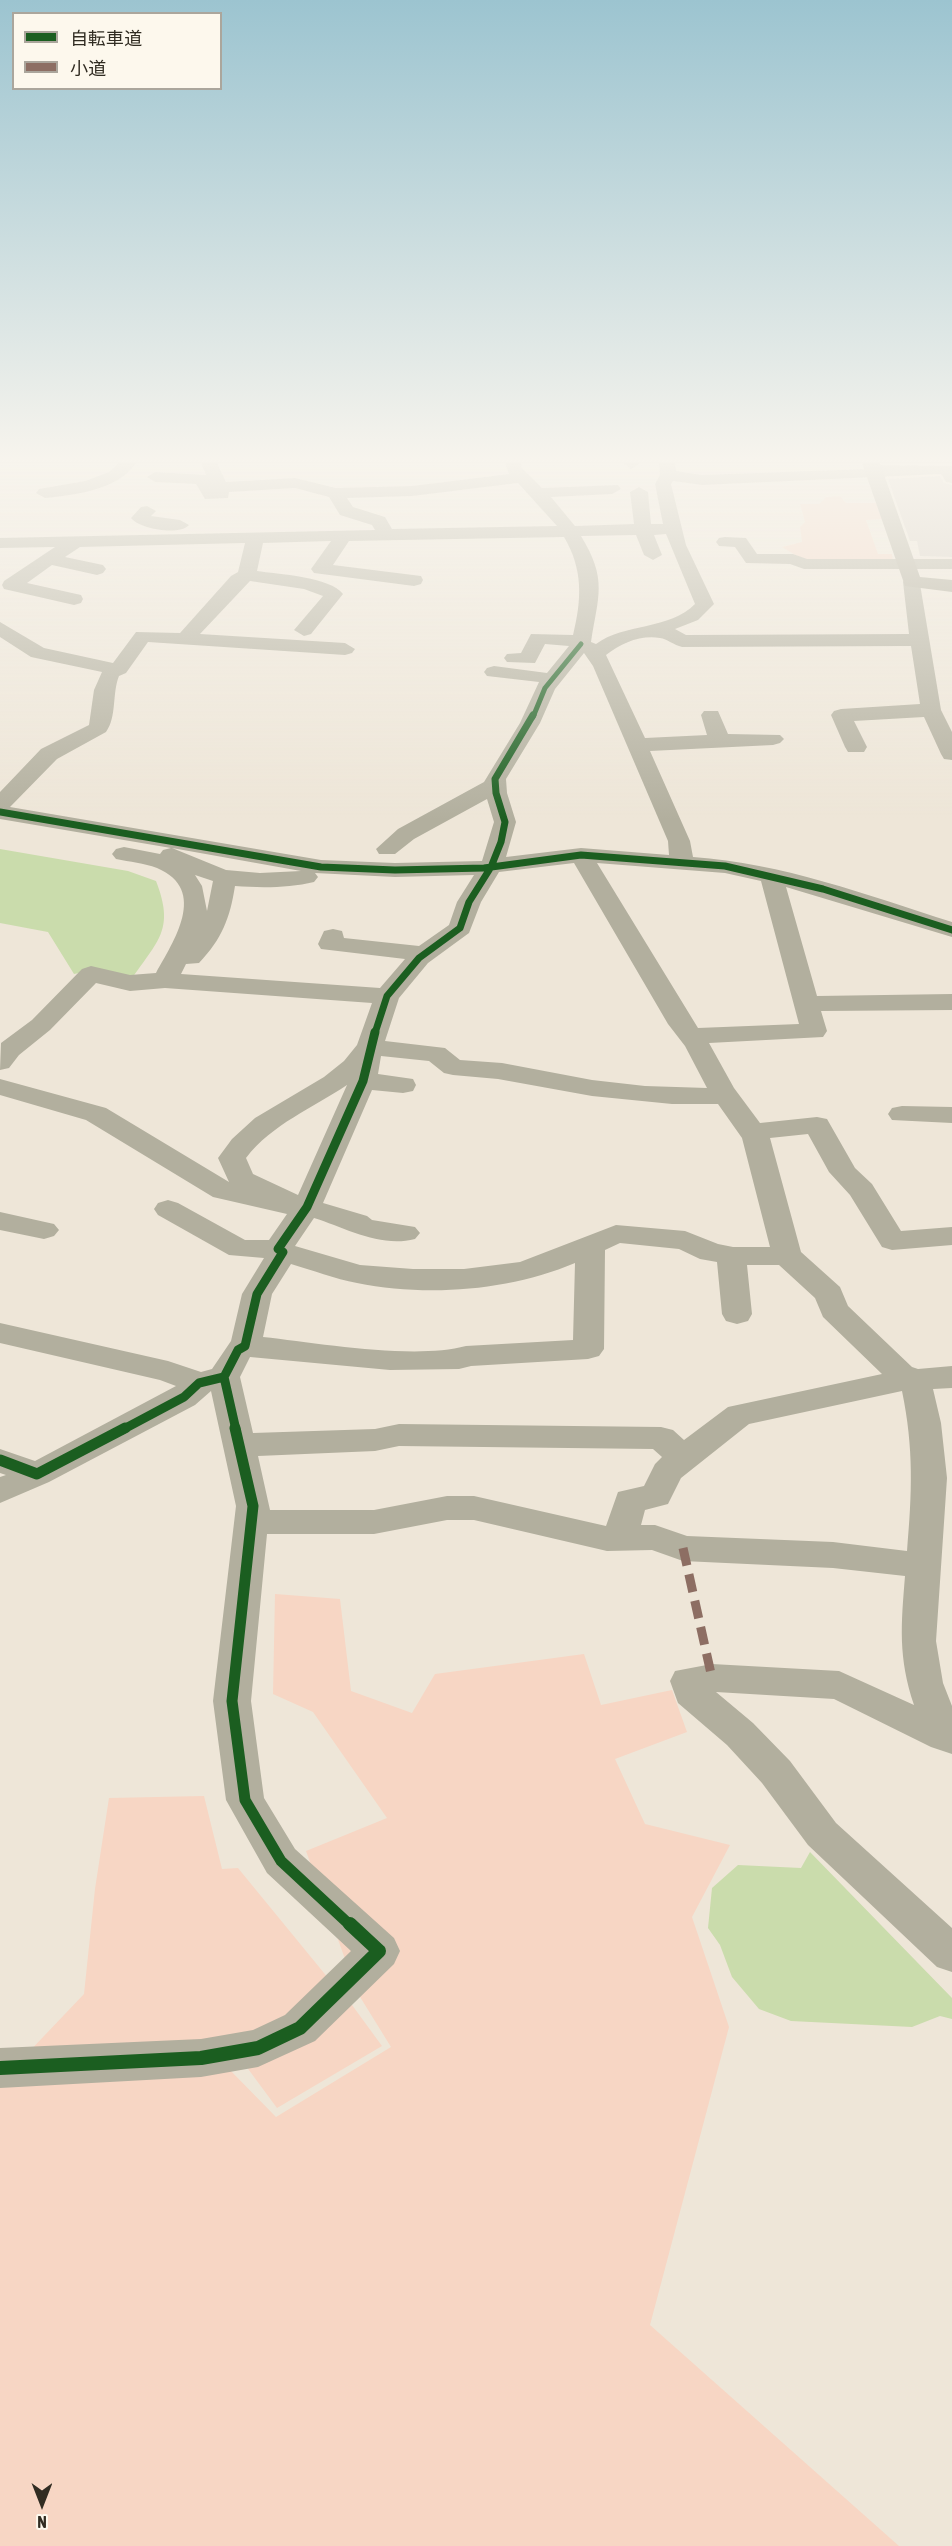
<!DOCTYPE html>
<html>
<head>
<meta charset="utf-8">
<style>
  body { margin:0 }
  #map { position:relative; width:952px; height:2546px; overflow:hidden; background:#eee6d8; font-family:"Asap Condensed","Noto Sans JP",sans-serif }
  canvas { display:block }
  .legend { position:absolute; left:12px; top:12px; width:210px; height:78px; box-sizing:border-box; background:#fdf8ed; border:2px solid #aba69c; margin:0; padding:8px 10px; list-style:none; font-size:18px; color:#312c22 }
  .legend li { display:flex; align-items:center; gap:12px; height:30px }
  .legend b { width:30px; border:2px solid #aba69c }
  .north { position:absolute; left:12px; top:2474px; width:60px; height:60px; -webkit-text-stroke:4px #fdf8ed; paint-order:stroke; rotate:180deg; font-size:16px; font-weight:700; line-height:24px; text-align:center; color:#312c22 }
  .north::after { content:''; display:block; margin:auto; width:21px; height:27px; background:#312c22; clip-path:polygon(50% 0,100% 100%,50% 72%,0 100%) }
</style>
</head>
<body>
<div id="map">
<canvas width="952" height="2546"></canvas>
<ul class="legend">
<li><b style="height:8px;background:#1b5e20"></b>自転車道</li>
<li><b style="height:8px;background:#8d6e63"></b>小道</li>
</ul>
<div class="north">N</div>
</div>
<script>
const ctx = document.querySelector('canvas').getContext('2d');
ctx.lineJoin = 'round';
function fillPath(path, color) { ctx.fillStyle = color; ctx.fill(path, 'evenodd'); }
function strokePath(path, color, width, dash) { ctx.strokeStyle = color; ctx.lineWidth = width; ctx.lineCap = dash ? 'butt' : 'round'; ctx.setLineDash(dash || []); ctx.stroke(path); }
fillPath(new Path2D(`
  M 840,496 L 846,503 L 876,503 L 882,519 L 866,520 L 878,554 L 892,554 L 893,561 L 807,562 L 782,547 L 802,542 L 800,527 L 805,522 L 800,504 L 819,504 L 826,497 Z
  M 275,1594 L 340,1599 L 351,1691 L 412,1713 L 435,1674 L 584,1654 L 601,1705 L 672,1690 L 687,1732 L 615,1759 L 645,1824 L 730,1845 L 692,1917 L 729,2027 L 650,2325 L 899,2546 L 0,2546 L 0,2086 L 229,2069 L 276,2117 L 391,2047 L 357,1992 L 306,1851 L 387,1818 L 313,1712 L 273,1694 Z
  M 204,1796 L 222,1869 L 238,1868 L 333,1984 L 257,2039 L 24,2057 L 84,1994 L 95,1889 L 109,1798 Z
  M 344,1994 L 382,2046 L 277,2108 L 240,2058 Z`), '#f7d6c4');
fillPath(new Path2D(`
  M 0,849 L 128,871 L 156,881 C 175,930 158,940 131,980 L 94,970 L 74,974 L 48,932 L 0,923 Z
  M 810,1852 L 952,1998 L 952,2019 L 940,2016 L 912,2027 L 791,2021 L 759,2009 L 732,1977 L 720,1945 L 708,1928 L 712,1888 L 738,1865 L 801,1868 Z`), '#cadcac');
fillPath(new Path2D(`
  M 940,476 L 944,483 L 952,485 L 952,557 L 920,556 L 917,541 L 910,541 L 888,479 Z`), '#d6cec4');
fillPath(new Path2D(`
  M 119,463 L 136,463 C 118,490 75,495 45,498 L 36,493 L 39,489 L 85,481 L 109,472 Z
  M 201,463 L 217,463 L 226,482 L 295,478 L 336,488 L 412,486 L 509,474 L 505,463 L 521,463 L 522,468 L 542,488 L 618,485 L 621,489 L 612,494 L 551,497 L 575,526 L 634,524 L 630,492 L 639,487 L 648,492 L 651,524 L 663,524 L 655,484 L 660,475 L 659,463 L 675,463 L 676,471 L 702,475 L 866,469 L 874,465 L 952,466 L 952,483 L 946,482 L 941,474 L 702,485 L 673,481 L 671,484 L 686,545 L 714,604 L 698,620 L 675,629 L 686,635 L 909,634 L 903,582 L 905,578 L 919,578 L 941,710 L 952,732 L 952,760 L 944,759 L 941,754 L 924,717 L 854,721 L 867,747 L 864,752 L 848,752 L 845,747 L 831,715 L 834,711 L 841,709 L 920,704 L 911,646 L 682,647 C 674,645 667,639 660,638 C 640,635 622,643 606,655 L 645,738 L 707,735 L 701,715 L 704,711 L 718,711 L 728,734 L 780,735 L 784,739 L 780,743 L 773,745 L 650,751 L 690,841 L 693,857 C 782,863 867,895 952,922 L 952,937 L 786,887 L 817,996 L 952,994 L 952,1010 L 821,1011 L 827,1031 L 823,1037 L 709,1043 L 734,1088 L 760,1123 L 817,1117 L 827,1119 L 855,1168 L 872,1184 L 901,1231 L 952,1227 L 952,1245 L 892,1250 L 882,1247 L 850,1195 L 829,1172 L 808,1134 L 770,1138 L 801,1252 L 840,1287 L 848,1306 L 912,1367 L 918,1369 L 952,1366 L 952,1388 L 933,1389 L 941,1423 L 947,1478 L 936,1641 L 943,1683 L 952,1706 L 952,1754 L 931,1747 L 834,1699 L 716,1692 L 753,1723 L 790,1761 L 836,1823 L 952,1928 L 952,1972 L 937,1967 L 808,1845 L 762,1783 L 727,1745 L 678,1703 L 670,1681 L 675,1671 L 712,1664 L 839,1671 L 914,1705 C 898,1657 901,1625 905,1576 L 833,1568 L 683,1561 L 652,1550 L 607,1551 L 474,1520 L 447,1520 L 374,1534 L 267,1534 L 251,1701 L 264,1798 L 295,1849 L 394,1938 L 400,1951 L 394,1964 L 315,2041 L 258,2067 L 201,2077 L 0,2088 L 0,2048 L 201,2039 L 253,2030 L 285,2015 L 351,1951 L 267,1873 L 226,1800 L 213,1701 L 236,1506 L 211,1391 L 195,1405 L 49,1482 L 0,1503 L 0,1477 L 6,1475 L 0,1473 L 0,1449 L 35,1461 L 176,1386 L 160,1380 L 0,1343 L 0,1323 L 168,1361 L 201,1372 L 212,1369 L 231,1341 L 242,1294 L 264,1258 L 229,1255 L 158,1215 L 154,1209 L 158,1203 L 168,1200 L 178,1203 L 245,1240 L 269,1240 L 287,1214 L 213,1197 L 86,1120 L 0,1095 L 0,1079 L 106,1108 L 229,1182 L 218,1158 L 232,1139 L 255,1118 L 324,1077 L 344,1061 L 357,1045 L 372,1003 L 165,988 L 130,991 L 96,983 L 50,1030 L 19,1055 L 9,1068 L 0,1070 L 1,1043 L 32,1020 L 82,969 L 91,966 L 130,975 L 156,973 C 173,942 209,890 157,868 C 144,863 130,862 116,859 L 112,854 L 116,849 L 124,847 L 160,854 L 163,850 L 171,848 L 0,819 L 0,792 L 41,749 L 89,725 L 94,690 L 102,672 L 31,657 L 0,637 L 0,622 L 44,648 L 113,663 L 136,632 L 180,633 L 231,576 L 238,572 L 245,543 L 80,547 L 65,557 L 103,565 L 106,569 L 103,573 L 97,575 L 52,565 L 27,583 L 81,595 L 83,599 L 81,603 L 74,605 L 4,589 L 2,585 L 4,581 L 55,547 L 0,548 L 0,538 L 375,530 L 372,525 L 340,515 L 329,497 L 295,488 L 229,492 L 228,498 L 205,499 L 196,484 L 155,482 L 147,477 L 155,472 L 206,475 ZM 518,483 L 557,526 L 392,529 L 385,517 L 353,507 L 347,498 L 412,496 ZM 666,534 L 695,604 C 670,630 624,623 596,644 L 591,642 C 598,596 608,580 581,536 L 636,535 L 644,555 L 653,560 L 662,555 L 654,535 ZM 564,537 C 583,569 582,599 573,635 L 531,634 L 521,653 L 507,654 L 504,658 L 507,662 L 535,663 L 545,644 L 569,646 L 547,673 L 494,666 L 487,668 L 484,672 L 487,676 L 539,682 L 520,723 L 484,782 L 398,829 L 376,849 L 379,854 L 395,854 L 414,839 L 487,799 L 494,822 L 482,861 L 395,863 L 321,860 L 10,807 L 57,759 L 106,732 C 117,717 112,693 119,676 L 126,673 L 148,642 L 345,655 L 352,653 L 355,649 L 345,643 L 200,634 L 250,581 L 304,589 L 323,596 L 294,630 L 304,636 L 311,634 L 343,594 C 331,577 277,574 257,571 L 263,543 L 331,541 L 311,569 L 314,573 L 414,586 L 421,584 L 423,580 L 421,576 L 333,565 L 349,541 ZM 584,653 L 593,666 L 668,841 L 669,855 L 581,848 L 506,857 L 516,822 L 507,793 L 506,779 L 540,723 L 555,689 ZM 172,848 L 301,871 L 260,873 L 226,870 ZM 574,863 L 668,1024 L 685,1046 L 707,1088 L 645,1086 L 592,1080 L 502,1063 L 460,1060 L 445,1048 L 385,1041 L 399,998 L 428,963 L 469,933 L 481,902 L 499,872 ZM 597,863 L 725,873 L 761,881 L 799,1024 L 698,1028 ZM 315,873 L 395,877 L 474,875 L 457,902 L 449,925 L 419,946 L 344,938 L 342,931 L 333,929 L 324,931 L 318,944 L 321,949 L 405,959 L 380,988 L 181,974 L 186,964 L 199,963 C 222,939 230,918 235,886 C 261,888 289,888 314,882 L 318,877 ZM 195,875 L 213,881 L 207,911 L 202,886 ZM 381,1056 L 429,1061 L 444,1073 L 453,1075 L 498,1079 L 592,1096 L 672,1104 L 718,1104 L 742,1138 L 770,1247 L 733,1247 L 718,1244 L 685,1231 L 616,1225 L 520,1262 L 464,1269 L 413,1269 L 360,1265 L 295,1246 L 314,1218 C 346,1228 380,1248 415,1239 L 420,1233 L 415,1227 L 372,1220 L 367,1216 L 323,1203 L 372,1090 L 403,1093 L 413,1091 L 416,1085 L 413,1079 L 378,1074 ZM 347,1085 L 298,1195 L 253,1174 L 246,1158 C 272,1124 313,1108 347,1085 ZM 620,1243 L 679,1249 L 700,1259 L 717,1262 L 722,1314 L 726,1321 L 737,1324 L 748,1321 L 752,1314 L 747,1265 L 779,1265 L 815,1298 L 823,1317 L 882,1374 L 728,1407 L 684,1440 L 673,1430 L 661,1427 L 399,1424 L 375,1429 L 253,1433 L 240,1377 L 250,1357 L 390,1370 L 459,1369 L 471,1366 L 588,1359 L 599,1356 L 604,1349 L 605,1250 ZM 575,1263 L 573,1340 L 466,1346 C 414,1360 318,1343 263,1337 L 272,1294 L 291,1264 C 312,1270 335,1279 357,1283 C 427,1297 509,1291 575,1263 ZM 902,1391 C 914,1449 912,1493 907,1551 L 833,1542 L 687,1536 L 655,1525 L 641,1525 L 645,1510 L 668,1504 L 681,1478 L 749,1424 ZM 399,1446 L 653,1449 L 662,1457 L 655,1464 L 644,1486 L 618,1492 L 606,1526 L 474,1496 L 447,1496 L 374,1510 L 270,1510 L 258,1456 L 375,1451 Z
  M 623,463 L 639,463 L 639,464 L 631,469 Z
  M 147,506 L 156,511 L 151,516 L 180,520 L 189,525 C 180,536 139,529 131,518 L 141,507 Z
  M 725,537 L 746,538 L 757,554 L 793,554 L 807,559 L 952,559 L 952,569 L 804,569 L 790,564 L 746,563 L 735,547 L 719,546 L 716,542 L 719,538 Z
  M 902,1106 L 952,1107 L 952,1123 L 892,1120 L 888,1114 L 892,1108 Z
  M 0,1212 L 54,1224 L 59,1230 L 54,1236 L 44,1239 L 0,1230 Z`), '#b2af9e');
fillPath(new Path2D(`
  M 862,463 L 880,463 L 920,577 L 952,580 L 952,592 L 905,586 Z`), '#aaa694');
strokePath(new Path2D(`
  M 683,1548 L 712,1678`), '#8d6e63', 9, [18, 9]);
strokePath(new Path2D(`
  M 533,717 L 545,688 L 581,644`), '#1b5e20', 5);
strokePath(new Path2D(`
  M 0,812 L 321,867 L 395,870 L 484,868 L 581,855 L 725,866 L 823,889 L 952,930
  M 375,1033 L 387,996 L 419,958 L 460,928 L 469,902 L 491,867 L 501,842 L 505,822 L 496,793 L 495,779 L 533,715`), '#1b5e20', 7);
strokePath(new Path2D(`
  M 224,1377 L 236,1430
  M 122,1430 L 184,1397 L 199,1383 L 224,1377 L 238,1350 L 245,1346 L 257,1294 L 283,1252 L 278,1249 L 307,1207 L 363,1081 L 375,1032`), '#1b5e20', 9);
strokePath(new Path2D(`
  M 235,1428 L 253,1506 L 232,1701 L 245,1800 L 281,1861 L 351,1926
  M 0,1460 L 37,1474 L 125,1428`), '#1b5e20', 11);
strokePath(new Path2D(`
  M 0,2068 L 201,2058 L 258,2048 L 300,2028 L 379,1951 L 350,1924`), '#1b5e20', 14);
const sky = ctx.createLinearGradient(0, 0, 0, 820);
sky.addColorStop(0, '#9cc4d0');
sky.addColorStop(0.56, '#f7f4ed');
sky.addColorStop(1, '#f7f4ed00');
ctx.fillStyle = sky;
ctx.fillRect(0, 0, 952, 820);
</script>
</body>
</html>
